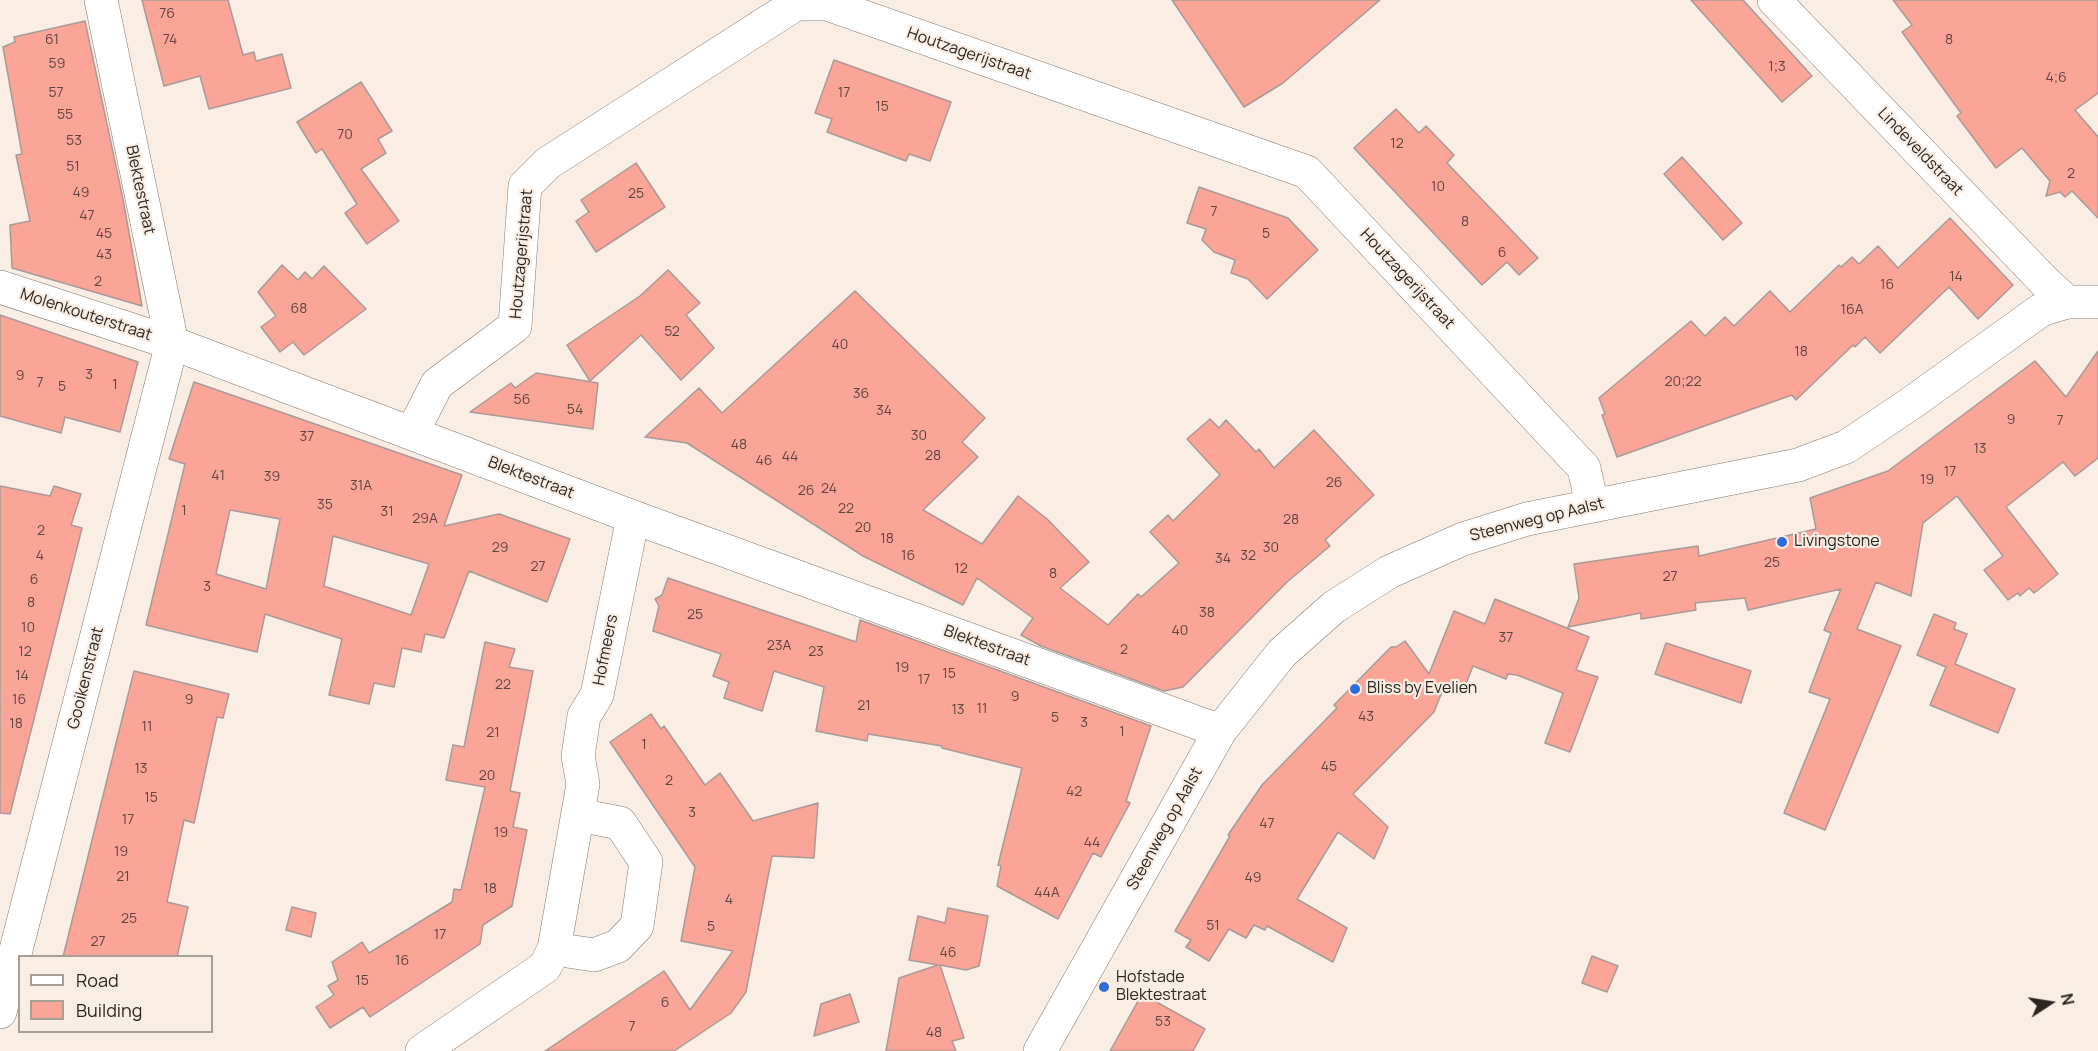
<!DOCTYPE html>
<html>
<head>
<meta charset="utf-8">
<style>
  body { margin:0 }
  #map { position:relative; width:2098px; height:1051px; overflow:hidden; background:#faeee4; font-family:Manrope,sans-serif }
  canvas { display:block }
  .legend { position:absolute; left:18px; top:955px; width:195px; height:78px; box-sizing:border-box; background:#faeee4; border:2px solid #a79e96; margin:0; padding:8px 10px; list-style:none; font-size:18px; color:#2a2522 }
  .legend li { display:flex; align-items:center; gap:12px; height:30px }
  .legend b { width:30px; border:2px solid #a79e96 }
  .north { position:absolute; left:2020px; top:973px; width:60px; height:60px; -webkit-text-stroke:4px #faeee4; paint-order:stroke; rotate:78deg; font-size:16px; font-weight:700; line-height:24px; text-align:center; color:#2a2522 }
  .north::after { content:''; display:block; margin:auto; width:21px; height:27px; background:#2a2522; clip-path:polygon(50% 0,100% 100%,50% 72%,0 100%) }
</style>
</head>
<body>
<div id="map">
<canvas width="2098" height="1051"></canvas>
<ul class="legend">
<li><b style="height:8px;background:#fff"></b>Road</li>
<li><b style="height:16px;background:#faa598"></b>Building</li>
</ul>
<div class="north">N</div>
</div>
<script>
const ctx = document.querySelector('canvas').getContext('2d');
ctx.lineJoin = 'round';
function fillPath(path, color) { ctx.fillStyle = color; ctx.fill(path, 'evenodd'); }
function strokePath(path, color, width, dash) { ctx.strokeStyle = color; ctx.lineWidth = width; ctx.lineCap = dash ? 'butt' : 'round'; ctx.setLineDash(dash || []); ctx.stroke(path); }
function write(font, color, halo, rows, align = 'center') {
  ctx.font = font + ' Manrope,sans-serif'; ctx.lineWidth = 4.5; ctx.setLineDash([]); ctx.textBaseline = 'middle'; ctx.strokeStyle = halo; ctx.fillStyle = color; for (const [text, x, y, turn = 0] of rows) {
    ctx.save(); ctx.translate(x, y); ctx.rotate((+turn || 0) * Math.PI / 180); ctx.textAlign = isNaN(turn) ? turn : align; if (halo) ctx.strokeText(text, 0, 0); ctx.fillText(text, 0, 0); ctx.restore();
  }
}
const building = new Path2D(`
  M 142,0 L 228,0 L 243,55 L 254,52 L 256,61 L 282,54 L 291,88 L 209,109 L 200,76 L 164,86 Z
  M 1172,0 L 1380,0 L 1283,83 L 1244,107 Z
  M 1691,0 L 1743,0 L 1812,76 L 1782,102 Z
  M 1893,0 L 2098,0 L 2098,93 L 2075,110 L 2098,137 L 2098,218 L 2072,191 L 2065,197 L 2060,192 L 2046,196 L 2050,181 L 2022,148 L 1996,168 L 1957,116 L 1961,113 L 1902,32 L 1912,25 Z
  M 85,21 L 123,199 L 142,306 L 12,268 L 10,225 L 30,221 L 16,155 L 22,154 L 3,47 L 15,42 L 14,37 Z
  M 834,60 L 951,102 L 930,161 L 909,154 L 906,161 L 827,132 L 832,119 L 815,113 Z
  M 361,82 L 392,131 L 378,139 L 386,153 L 361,169 L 399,221 L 367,244 L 345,213 L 357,204 L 322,149 L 316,153 L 297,122 Z
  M 1396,109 L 1419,133 L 1426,126 L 1454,155 L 1447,163 L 1538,258 L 1519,275 L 1507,262 L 1482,285 L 1354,148 Z
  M 1682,157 L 1742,223 L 1723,240 L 1664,174 Z
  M 636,163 L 665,207 L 596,252 L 576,221 L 589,212 L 581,200 Z
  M 1199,187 L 1288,218 L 1318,250 L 1267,299 L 1248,279 L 1231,273 L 1235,260 L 1214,252 L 1202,240 L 1206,229 L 1187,223 Z
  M 1950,218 L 2013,285 L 1978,319 L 1949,287 L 1880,353 L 1865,337 L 1855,347 L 1853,345 L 1796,400 L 1792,395 L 1617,457 L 1602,415 L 1605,414 L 1599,398 L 1691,321 L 1705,336 L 1725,317 L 1734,326 L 1770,291 L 1790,312 L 1839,265 L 1841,267 L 1852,257 L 1859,264 L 1878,246 L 1898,268 Z
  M 282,265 L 298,280 L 305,272 L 312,279 L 324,266 L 366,309 L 304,355 L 293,342 L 280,352 L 261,327 L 276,316 L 258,292 Z
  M 668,270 L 700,303 L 686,315 L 714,348 L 681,380 L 641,335 L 590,381 L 567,345 L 640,296 Z
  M 855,291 L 985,418 L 962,442 L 978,457 L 923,510 L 982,544 L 1018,496 L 1047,519 L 1089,562 L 1060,588 L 1108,625 L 1138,594 L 1141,597 L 1179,563 L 1150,532 L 1168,515 L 1173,521 L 1220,475 L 1187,439 L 1210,419 L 1219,428 L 1226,420 L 1256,452 L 1259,449 L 1274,468 L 1314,430 L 1374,495 L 1325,540 L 1330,546 L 1287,582 L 1183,687 L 1164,691 L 1041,646 L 1021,635 L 1033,618 L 977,578 L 963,605 L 863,556 L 687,443 L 645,437 L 699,388 L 722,413 Z
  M 0,315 L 138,362 L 120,432 L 65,417 L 61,433 L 0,416 Z
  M 2098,351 L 2098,458 L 2075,476 L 2063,462 L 2006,507 L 2058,574 L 2034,593 L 2029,588 L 2020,596 L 2018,593 L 2008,600 L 1984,570 L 2003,556 L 1957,496 L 1923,523 L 1911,596 L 1876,582 L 1857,629 L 1901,646 L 1825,830 L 1784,813 L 1830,699 L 1809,692 L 1831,633 L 1824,630 L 1841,589 L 1748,610 L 1745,598 L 1695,603 L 1696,610 L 1641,619 L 1641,613 L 1568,627 L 1579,598 L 1574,564 L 1698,546 L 1699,556 L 1816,529 L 1810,498 L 1888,471 L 2035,361 L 2066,397 Z
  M 536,373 L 598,383 L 593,429 L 470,412 L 511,383 L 515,388 Z
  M 194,382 L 462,475 L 444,526 L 499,514 L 570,539 L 547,602 L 469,571 L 444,638 L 425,634 L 421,652 L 402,648 L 394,687 L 374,683 L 369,704 L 329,695 L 342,639 L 265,614 L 257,652 L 146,625 L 185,464 L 169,459 ZM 230,510 L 280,519 L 266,589 L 216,574 ZM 333,536 L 429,564 L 411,615 L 324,586 Z
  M 0,486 L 50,496 L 54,486 L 81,494 L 71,525 L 82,528 L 10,814 L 0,813 Z
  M 668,578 L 856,642 L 860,620 L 1151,726 L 1126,801 L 1130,803 L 1101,857 L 1093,853 L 1058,919 L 997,886 L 1001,866 L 998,865 L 1022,768 L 942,748 L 942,746 L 868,734 L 867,741 L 816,731 L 824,687 L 774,671 L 762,711 L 724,698 L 729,682 L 713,676 L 721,654 L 653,631 L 659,606 L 655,599 L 662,595 Z
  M 1495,599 L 1589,637 L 1576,670 L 1598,677 L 1570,752 L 1545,743 L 1563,693 L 1517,675 L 1508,674 L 1506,679 L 1473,666 L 1462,694 L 1437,684 L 1442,692 L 1434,712 L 1353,794 L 1388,827 L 1374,859 L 1338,832 L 1297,899 L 1347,928 L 1333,962 L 1267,926 L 1265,930 L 1254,925 L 1246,938 L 1229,929 L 1209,961 L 1186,947 L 1191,940 L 1175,931 L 1230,836 L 1228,835 L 1262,785 L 1337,708 L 1334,705 L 1391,647 L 1396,647 L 1405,641 L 1429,674 L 1454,611 L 1485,624 Z
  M 1934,614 L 1956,623 L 1954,629 L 1967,634 L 1955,664 L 2015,689 L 1998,733 L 1930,705 L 1946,667 L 1917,655 Z
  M 485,642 L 515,649 L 509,667 L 533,671 L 510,791 L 520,793 L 513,827 L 527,830 L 512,906 L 483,925 L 480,944 L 370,1017 L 363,1007 L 330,1028 L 316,1007 L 334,995 L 328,986 L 338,980 L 332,962 L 362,942 L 369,953 L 452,902 L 454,889 L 461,890 L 485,787 L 446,780 L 453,745 L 464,747 Z
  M 1666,643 L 1751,671 L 1741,703 L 1655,674 Z
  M 134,671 L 229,694 L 223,718 L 217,717 L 194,823 L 184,820 L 167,902 L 188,907 L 177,957 L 63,957 Z
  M 651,714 L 661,729 L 664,726 L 705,785 L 720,773 L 753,821 L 818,803 L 814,858 L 772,856 L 746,992 L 731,1013 L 674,1051 L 545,1051 L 664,971 L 690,1010 L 733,951 L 681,941 L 695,867 L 610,742 Z
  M 292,907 L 316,913 L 311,937 L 286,930 Z
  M 948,908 L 988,916 L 979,966 L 966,970 L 940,965 L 964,1038 L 952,1041 L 956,1051 L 886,1051 L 899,978 L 938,965 L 909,960 L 918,916 L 945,923 Z
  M 1592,956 L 1618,966 L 1607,992 L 1582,983 Z
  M 850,994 L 859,1022 L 814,1036 L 821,1004 Z
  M 1142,994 L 1205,1029 L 1193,1051 L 1110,1051 Z`);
fillPath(building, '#faa598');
strokePath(building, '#a99a97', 1.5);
const minor = new Path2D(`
  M 1774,0 L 2045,282 L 2067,302
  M 0,287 L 172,343 L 633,517 L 1220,731
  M 412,433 L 437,384 L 515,326 L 525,186 L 548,163 L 796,4 L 827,4 L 1307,172 L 1584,468 L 1592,505
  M 554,949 L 594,955 L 618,946 L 637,926 L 646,862 L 620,823 L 578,815
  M 0,1012 L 172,343 L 101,0
  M 422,1051 L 545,967 L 554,949 L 583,784 L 578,756 L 584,716 L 597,695 L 633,517
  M 1040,1051 L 1220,731 L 1282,653 L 1334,607 L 1389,572 L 1463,539 L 1527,519 L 1798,465 L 1846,447 L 1910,404 L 2041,310 L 2067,302 L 2098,302`);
strokePath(minor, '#847971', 34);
strokePath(minor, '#fff', 33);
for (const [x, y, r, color] of [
  [1782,542,6,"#2f6cd9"],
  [1355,689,6,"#2f6cd9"],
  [1104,987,6,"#2f6cd9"]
]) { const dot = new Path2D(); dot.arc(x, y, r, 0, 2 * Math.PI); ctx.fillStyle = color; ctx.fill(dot); strokePath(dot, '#faeee4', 2); }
write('14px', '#5e4540', null, [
  ["76",167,14],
  ["61",52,40],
  ["74",170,40],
  ["8",1949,40],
  ["59",57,64],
  ["1;3",1777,67],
  ["4;6",2056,78],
  ["57",56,93],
  ["17",844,93],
  ["15",882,107],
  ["55",65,115],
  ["70",345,135],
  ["53",74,141],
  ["12",1397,144],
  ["51",73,167],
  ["2",2071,174],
  ["10",1438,187],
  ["49",81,193],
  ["25",636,194],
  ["7",1214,212],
  ["47",87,216],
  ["8",1465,222],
  ["45",104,234],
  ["5",1266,234],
  ["6",1502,253],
  ["43",104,255],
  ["14",1956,277],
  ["2",98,282],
  ["16",1887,285],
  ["68",299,309],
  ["16A",1852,310],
  ["52",672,332],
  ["40",840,345],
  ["18",1801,352],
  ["3",89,375],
  ["9",20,376],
  ["20;22",1683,382],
  ["7",40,383],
  ["1",115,385],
  ["5",62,387],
  ["36",861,394],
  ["56",522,400],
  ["54",575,410],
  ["34",884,411],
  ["9",2011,420],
  ["7",2060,421],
  ["30",919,436],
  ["37",307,437],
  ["48",739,445],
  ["13",1980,449],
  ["28",933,456],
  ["44",790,457],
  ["46",764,461],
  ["17",1950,472],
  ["41",218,476],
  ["39",272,477],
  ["19",1927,480],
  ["26",1334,483],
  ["31A",361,486],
  ["24",829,489],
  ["26",806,491],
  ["35",325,505],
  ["22",846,509],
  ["1",184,511],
  ["31",387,512],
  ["29A",425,519],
  ["28",1291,520],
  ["20",863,528],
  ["2",41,531],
  ["18",887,539],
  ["29",500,548],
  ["30",1271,548],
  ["4",40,556],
  ["16",908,556],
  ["32",1248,556],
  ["34",1223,559],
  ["25",1772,563],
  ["27",538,567],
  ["12",961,569],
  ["8",1053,574],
  ["27",1670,577],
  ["6",34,580],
  ["3",207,587],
  ["8",31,603],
  ["38",1207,613],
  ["25",695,615],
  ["10",28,628],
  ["40",1180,631],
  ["37",1506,638],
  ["23A",779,646],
  ["2",1124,650],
  ["12",25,652],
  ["23",816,652],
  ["19",902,668],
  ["15",949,674],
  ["14",22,676],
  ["17",924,680],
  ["22",503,685],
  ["9",1015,697],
  ["16",19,700],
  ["9",189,700],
  ["21",864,706],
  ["11",982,709],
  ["13",958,710],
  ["43",1366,717],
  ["5",1055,718],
  ["3",1084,723],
  ["18",16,724],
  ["11",147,727],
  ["1",1122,732],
  ["21",493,733],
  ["1",644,745],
  ["45",1329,767],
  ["13",141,769],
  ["20",487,776],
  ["2",669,781],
  ["42",1074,792],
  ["15",151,798],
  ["3",692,813],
  ["17",128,820],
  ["47",1267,824],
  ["19",501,833],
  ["44",1092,843],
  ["19",121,852],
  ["21",123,877],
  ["49",1253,878],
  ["18",490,889],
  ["44A",1047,893],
  ["4",729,900],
  ["25",129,919],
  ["51",1213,926],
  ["5",711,927],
  ["17",440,935],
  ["27",98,942],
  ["46",948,953],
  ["16",402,961],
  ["15",362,981],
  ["6",665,1003],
  ["53",1163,1022],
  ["7",632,1027],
  ["48",934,1033]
]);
write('16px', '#2a2522', '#faeee4', [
  ["Houtzagerijstraat",969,54,19],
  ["Lindeveldstraat",1920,152,46],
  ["Blektestraat",140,190,78],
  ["Houtzagerijstraat",522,254,-85],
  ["Houtzagerijstraat",1407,279,47],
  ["Molenkouterstraat",86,315,18],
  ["Blektestraat",531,478,21],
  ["Steenweg op Aalst",1537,520,-14],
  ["Blektestraat",987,646,20],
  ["Hofmeers",606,650,-79],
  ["Gooikenstraat",86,678,-76],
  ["Steenweg op Aalst",1165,829,-61]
]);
write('16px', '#2a2522', '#faeee4', [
  ["Livingstone",1794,542],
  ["Bliss by Evelien",1367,689],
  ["Hofstade",1116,978],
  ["Blektestraat",1116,996]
], 'left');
</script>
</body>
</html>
